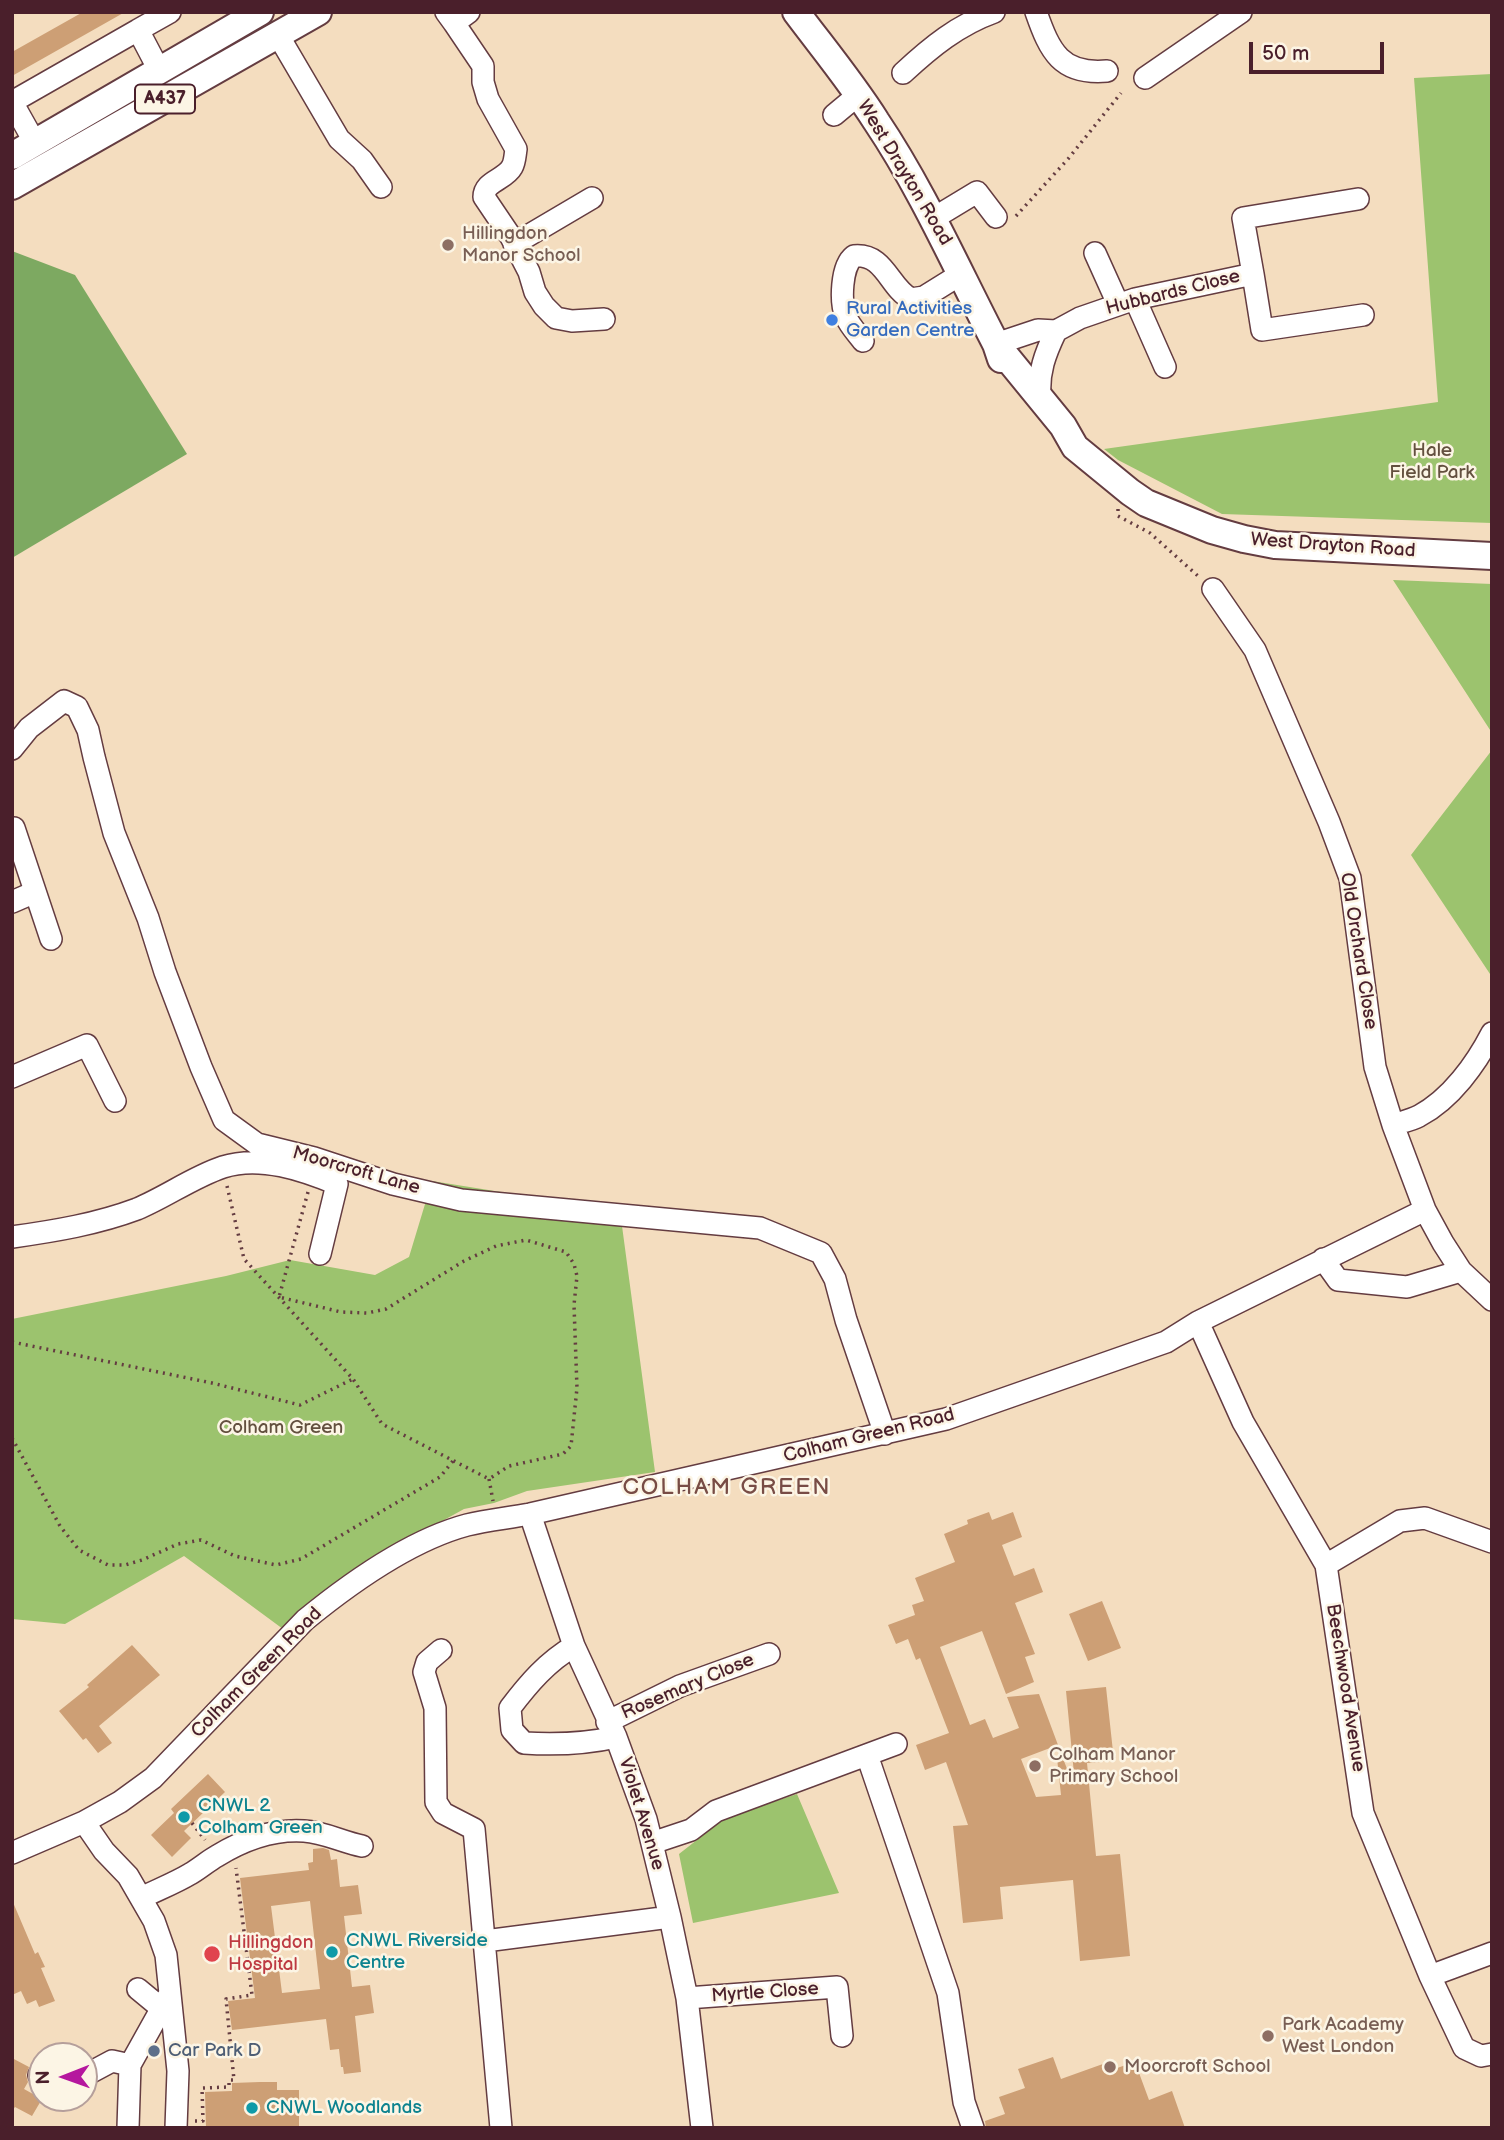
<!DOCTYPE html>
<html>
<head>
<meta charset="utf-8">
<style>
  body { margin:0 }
  #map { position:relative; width:1504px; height:2140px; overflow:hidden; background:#f4ddbf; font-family:"Balsamiq Sans",sans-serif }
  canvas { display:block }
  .frame { position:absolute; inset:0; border:14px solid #4a1f2b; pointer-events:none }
  .north { position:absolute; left:28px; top:2042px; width:70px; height:70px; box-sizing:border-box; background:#fcf5e5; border:2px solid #b59f9b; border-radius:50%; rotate:269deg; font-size:19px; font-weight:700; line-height:28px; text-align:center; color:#4a1f2b }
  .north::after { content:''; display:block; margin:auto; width:24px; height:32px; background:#b5179e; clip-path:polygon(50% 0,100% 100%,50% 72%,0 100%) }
  .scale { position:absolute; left:1249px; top:42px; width:135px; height:32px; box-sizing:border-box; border:4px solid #4a1f2b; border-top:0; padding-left:9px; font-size:21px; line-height:24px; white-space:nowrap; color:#4a1f2b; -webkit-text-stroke:5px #fcf5e5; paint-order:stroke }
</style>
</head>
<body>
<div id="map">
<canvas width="1504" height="2140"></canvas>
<div class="frame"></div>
<div class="north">N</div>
<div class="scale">50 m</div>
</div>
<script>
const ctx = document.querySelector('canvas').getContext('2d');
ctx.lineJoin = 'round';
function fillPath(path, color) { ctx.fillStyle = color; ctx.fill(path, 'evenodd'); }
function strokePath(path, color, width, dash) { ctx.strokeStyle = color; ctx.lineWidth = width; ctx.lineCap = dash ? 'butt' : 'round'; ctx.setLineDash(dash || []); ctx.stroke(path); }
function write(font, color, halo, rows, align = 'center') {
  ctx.font = font + ' "Balsamiq Sans",sans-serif'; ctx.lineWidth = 5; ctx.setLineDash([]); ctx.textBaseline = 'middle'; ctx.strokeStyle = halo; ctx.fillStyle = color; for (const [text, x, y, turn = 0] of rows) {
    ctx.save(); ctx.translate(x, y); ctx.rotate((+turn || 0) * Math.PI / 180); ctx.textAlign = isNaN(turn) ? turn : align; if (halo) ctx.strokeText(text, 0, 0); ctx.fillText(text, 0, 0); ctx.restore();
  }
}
fillPath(new Path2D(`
  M 1492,74 L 1492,523 L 1222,514 L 1118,460 L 1104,449 L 1438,402 L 1414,78 Z
  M 1393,580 L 1492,584 L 1492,733 Z
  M 1492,750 L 1492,977 L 1411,855 Z
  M 432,1181 L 620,1211 L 655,1472 L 527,1491 L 494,1503 L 464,1509 L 375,1558 L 283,1629 L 184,1556 L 65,1624 L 12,1619 L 12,1319 L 226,1276 L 290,1260 L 375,1275 L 409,1257 Z
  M 797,1794 L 839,1893 L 693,1923 L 679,1854 L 725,1818 Z`), '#9cc36e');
fillPath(new Path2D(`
  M 12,251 L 75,275 L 187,454 L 12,558 Z`), '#7da961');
fillPath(new Path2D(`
  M 83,12 L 125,12 L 12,76 L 12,52 Z
  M 989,1512 L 992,1520 L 1013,1512 L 1022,1537 L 1002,1545 L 1014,1576 L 1034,1568 L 1043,1592 L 1015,1603 L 1035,1654 L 1025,1657 L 1034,1682 L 1006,1694 L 982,1631 L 940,1647 L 970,1725 L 985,1719 L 993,1738 L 1019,1728 L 1007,1697 L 1039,1694 L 1058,1745 L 1021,1759 L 1036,1797 L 1061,1795 L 1057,1758 L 1062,1756 L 1073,1784 L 1075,1784 L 1066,1691 L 1106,1687 L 1114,1761 L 1087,1763 L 1096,1856 L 1120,1854 L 1130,1956 L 1080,1961 L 1073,1880 L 1000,1887 L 1003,1919 L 963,1923 L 953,1826 L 968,1825 L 946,1762 L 925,1770 L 916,1745 L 949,1733 L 920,1658 L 916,1660 L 908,1639 L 896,1644 L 888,1625 L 915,1615 L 912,1605 L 924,1601 L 915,1578 L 955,1562 L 944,1534 L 968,1524 L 967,1520 Z
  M 1102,1601 L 1121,1648 L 1088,1661 L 1069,1614 Z
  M 132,1645 L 160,1675 L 99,1726 L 112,1743 L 98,1753 L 86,1738 L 83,1740 L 59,1711 L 89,1687 L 87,1685 Z
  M 208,1774 L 225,1792 L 184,1831 L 191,1838 L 172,1857 L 151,1835 L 174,1813 L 171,1809 Z
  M 323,1848 L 329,1850 L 331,1860 L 337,1859 L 340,1887 L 358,1885 L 362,1914 L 344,1916 L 352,1987 L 370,1985 L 374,2013 L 355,2016 L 361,2072 L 344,2074 L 343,2067 L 341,2067 L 339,2049 L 330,2050 L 326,2019 L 232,2030 L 228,2001 L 255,1998 L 240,1878 L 309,1870 L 308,1863 L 313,1862 L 313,1849 ZM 310,1901 L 320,1989 L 282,1993 L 271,1906 Z
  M 12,1900 L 35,1954 L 38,1952 L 45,1967 L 41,1968 L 55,2001 L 39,2007 L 36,2000 L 27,2004 L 21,1991 L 12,1995 Z
  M 1053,2057 L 1061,2079 L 1114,2060 L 1117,2068 L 1135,2062 L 1149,2100 L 1172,2091 L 1185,2128 L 986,2128 L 985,2121 L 1005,2114 L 999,2097 L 1025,2088 L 1018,2069 Z
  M 12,2058 L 29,2067 L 26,2075 L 28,2082 L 24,2089 L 42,2099 L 32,2116 L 15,2107 L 12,2111 Z
  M 260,2082 L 277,2082 L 277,2090 L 299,2090 L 299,2128 L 206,2128 L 205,2092 L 232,2091 L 232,2083 Z`), '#cd9f75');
const minor = new Path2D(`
  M 446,12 L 454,23 L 469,12
  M 1036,12 C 1050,52 1061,75 1107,71
  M 454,23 L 483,66 L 483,82 L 488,99 L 516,149 C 515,155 515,162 512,167 C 505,180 484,181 484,197 L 511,237 L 529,272 L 535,292 L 544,306 L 556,318 L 572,321 L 604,319
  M 138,30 L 170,12
  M 278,35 L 339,139 L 362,160 L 381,187
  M 903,73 C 931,47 958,25 994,12
  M 1145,78 L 1241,12
  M 12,102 L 138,30 L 159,70
  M 12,102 L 35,143
  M 834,115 L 858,95
  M 934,218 L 977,192 L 996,217
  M 514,244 L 592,198
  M 1095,253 L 1118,304
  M 1253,274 L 1262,330 L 1363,315
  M 1135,299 L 1165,367
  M 863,341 C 857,333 850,326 846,317 C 840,302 841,266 854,256 C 885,253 889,288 911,299 L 924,297 L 961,274
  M 996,344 L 1038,330 L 1056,331 L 1080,318 L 1135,299 L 1253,274 L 1243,218 L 1358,199
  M 1040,398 C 1038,372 1045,354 1056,331
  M 1213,589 L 1255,650 L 1329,822 L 1350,878 L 1375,1067 L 1393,1125 L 1425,1210 L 1443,1243 L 1461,1271 L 1492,1300
  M 12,749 L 29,728 L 64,701 L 77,707 L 88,730 L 94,757 L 114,833 L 148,918 L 165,972 L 201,1067 L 224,1120 L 257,1144 L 314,1158 L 393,1184 L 461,1200 L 760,1228 L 821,1253 L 835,1279 L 846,1320 L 885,1434
  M 14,828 L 51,939
  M 12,902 L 35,892
  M 12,1077 L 87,1045 L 115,1101
  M 1393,1125 C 1402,1122 1411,1120 1419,1116 C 1451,1099 1476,1064 1492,1033
  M 12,1237 C 55,1231 97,1224 137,1209 C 166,1197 193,1177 223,1167 C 260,1155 303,1170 337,1184 L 320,1254
  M 1323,1259 L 1338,1280 L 1407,1287 L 1461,1271
  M 1198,1322 L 1243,1422 L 1326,1565 L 1363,1813 L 1430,1976 L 1464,2048 L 1481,2056 L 1492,2054
  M 530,1514 L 574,1646 L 616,1737 L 646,1819 L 670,1917 L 687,1998 L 702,2128
  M 1326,1565 L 1400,1521 L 1425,1518 L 1492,1542
  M 574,1646 C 547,1662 529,1683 510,1708 L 512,1730 L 524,1743 C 556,1745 585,1744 616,1737
  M 441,1650 L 427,1662 L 424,1672 L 435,1708 L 436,1802 L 443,1813 L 474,1829 L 501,2128
  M 607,1722 L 680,1686 L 769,1654
  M 867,1755 L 948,1993 L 964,2102 L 973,2128
  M 84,1822 L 104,1851 L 128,1876 L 154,1921 L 166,1955 L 178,2071 L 176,2128
  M 652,1843 L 691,1830 L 716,1811 L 896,1744
  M 12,1853 L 84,1822 L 120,1802 L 153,1778 L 305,1620 C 349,1584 411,1540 467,1525 C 487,1520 509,1518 530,1514 L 946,1419 L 1166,1342 L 1198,1322 L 1425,1210
  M 141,1898 C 157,1890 175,1883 190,1874 C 199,1869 208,1861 217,1856 C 243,1840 274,1829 304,1831 C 324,1832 342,1842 362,1846
  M 485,1941 L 670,1917
  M 1430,1976 L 1492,1953
  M 138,1989 L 161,2008
  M 687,1998 L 837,1987 L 842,2036
  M 39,2075 L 42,2077
  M 84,2076 L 112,2061 L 130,2065
  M 128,2128 L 130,2065 L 169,1995`);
const major = new Path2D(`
  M 796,12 C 823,48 852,83 876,121 C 923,191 957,269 996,344 L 1001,359
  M 12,156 L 260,12
  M 12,186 L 318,12
  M 996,344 L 1063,426 L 1075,447 L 1130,492 L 1146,503 L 1212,530 L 1244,539 L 1275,545 L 1492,556`);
strokePath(minor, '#643c41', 24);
strokePath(major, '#643c41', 30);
strokePath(new Path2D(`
  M 1016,216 L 1068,159 L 1121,93
  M 1118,509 L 1118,516 L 1150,533 L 1198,576
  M 227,1186 L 244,1259 L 353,1379 L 382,1424 L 489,1479
  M 308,1192 L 279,1297 L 341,1312 L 367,1313 L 386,1309 L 464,1261 L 496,1246 L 526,1240 L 566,1252 L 574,1264 L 577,1276 L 574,1305 L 577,1388 L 571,1446 L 563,1454 L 509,1466 L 489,1479
  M 12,1342 L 212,1383 L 300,1405 L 353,1379
  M 12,1438 L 60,1526 L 79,1550 L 108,1565 L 125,1565 L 142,1560 L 178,1544 L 201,1540 L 235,1556 L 276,1565 L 301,1559 L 440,1477 L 453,1461
  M 489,1479 L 493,1501
  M 192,1823 L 205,1840
  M 195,2121 L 203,2121 L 202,2088 L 229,2087 L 229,2080 L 234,2080 L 226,1999 L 252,1995 L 236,1868`), '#643c41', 3.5, [2, 5]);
strokePath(minor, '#fff', 21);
strokePath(major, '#fff', 26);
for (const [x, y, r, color] of [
  [448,245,7,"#8d6e63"],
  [832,320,7,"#3f7fe0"],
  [1035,1766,7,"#8d6e63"],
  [184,1817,7,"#0f9aa8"],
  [332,1952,7,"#0f9aa8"],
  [212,1954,9,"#e0444e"],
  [1268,2036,7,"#8d6e63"],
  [154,2051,7,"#5c6f8a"],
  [1110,2067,7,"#8d6e63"],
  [252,2108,7,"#0f9aa8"]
]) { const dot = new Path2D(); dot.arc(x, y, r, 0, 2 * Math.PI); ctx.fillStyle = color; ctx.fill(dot); strokePath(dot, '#fcf5e5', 2.5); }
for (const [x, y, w] of [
  [165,99,60]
]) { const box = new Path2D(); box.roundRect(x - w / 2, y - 14.5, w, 29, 5); ctx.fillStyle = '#fcf5e5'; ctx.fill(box); strokePath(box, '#4a1f2b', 2); }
write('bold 18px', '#4a1f2b', null, [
  ["A437",165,99]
]);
write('19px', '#4a1f2b', '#fcf5e5', [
  ["West Drayton Road",904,173,59],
  ["Hubbards Close",1173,293,-14],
  ["West Drayton Road",1333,546,4],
  ["Old Orchard Close",1358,951,81],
  ["Moorcroft Lane",356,1171,16],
  ["Colham Green Road",869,1436,-14],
  ["Colham Green Road",257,1673,-45],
  ["Rosemary Close",688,1687,-23],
  ["Beechwood Avenue",1345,1688,81],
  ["Violet Avenue",641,1814,73],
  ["Myrtle Close",765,1993,-4]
]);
write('19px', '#785e54', '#fcf5e5', [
  ["Hillingdon",462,234],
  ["Manor School",462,256],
  ["Colham Manor",1049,1755],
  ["Primary School",1049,1777],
  ["Park Academy",1282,2025],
  ["West London",1282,2047],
  ["Moorcroft School",1124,2067]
], 'left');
write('19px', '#366cbe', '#fcf5e5', [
  ["Rural Activities",846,309],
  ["Garden Centre",846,331]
], 'left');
write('19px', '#63503f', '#fcf5e5', [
  ["Hale",1432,451],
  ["Field Park",1432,473],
  ["Colham Green",281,1428]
]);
write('19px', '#0d838f', '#fcf5e5', [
  ["CNWL 2",198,1806],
  ["Colham Green",198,1828],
  ["CNWL Riverside",346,1941],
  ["Centre",346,1963],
  ["CNWL Woodlands",266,2108]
], 'left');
write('19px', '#be3a42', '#fcf5e5', [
  ["Hillingdon",228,1943],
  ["Hospital",228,1965]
], 'left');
write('19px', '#4e5e75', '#fcf5e5', [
  ["Car Park D",168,2051]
], 'left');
ctx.letterSpacing = '2px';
write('23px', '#784c45', '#fcf5e5', [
  ["COLHAM GREEN",727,1488]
]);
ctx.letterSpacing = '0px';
</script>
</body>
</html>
